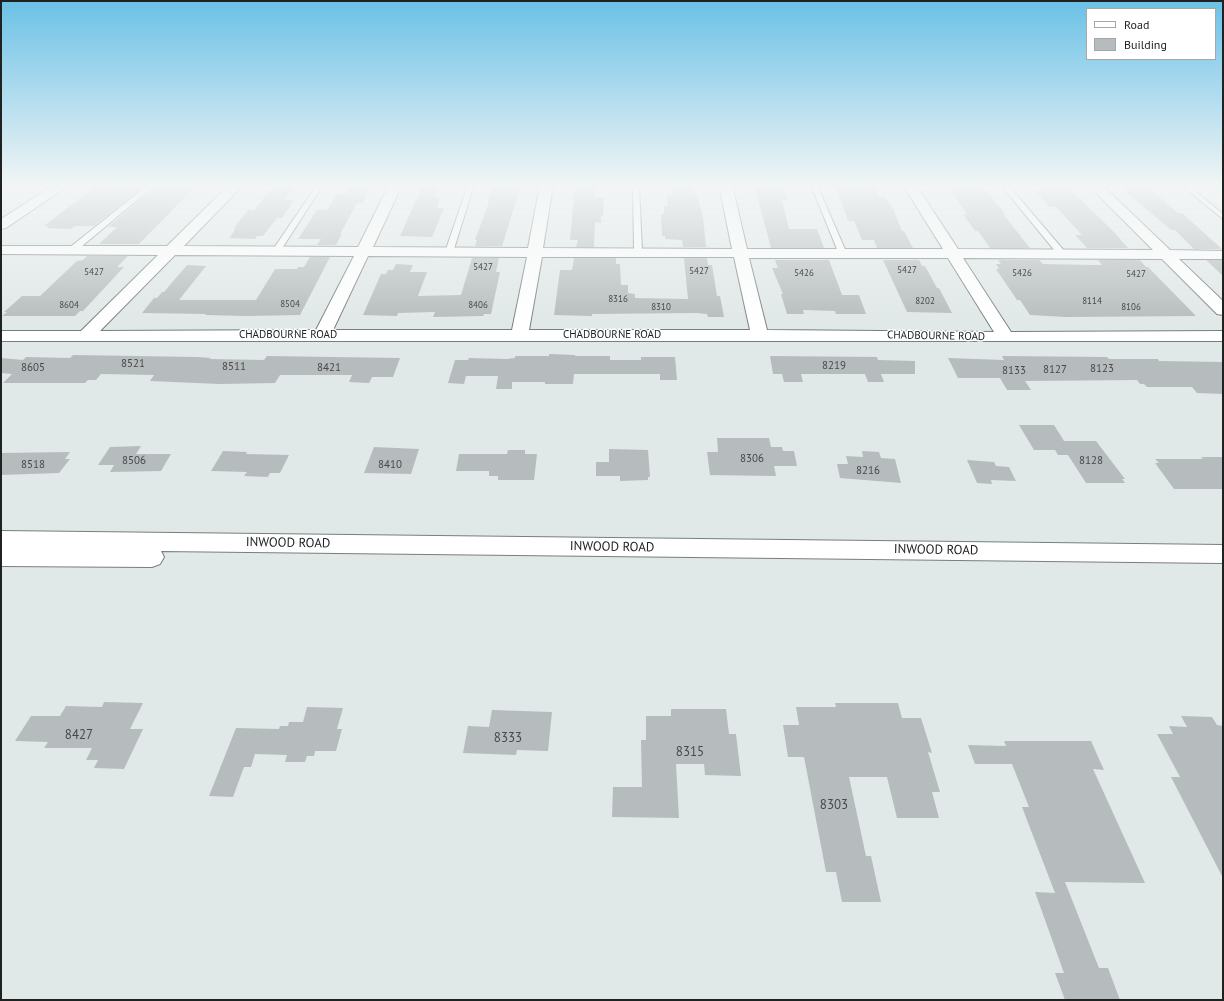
<!DOCTYPE html>
<html>
<head>
<meta charset="utf-8">
<style>
  body { margin:0 }
  #map { position:relative; width:1224px; height:1001px; overflow:hidden; background:#e1e8e8; font-family:"PT Sans",sans-serif }
  canvas { display:block }
  .frame { position:absolute; inset:0; border:2px solid #202222; pointer-events:none }
  .legend { position:absolute; left:1086px; top:8px; width:130px; height:52px; box-sizing:border-box; background:#fff; border:1px solid #a6a7a7; margin:0; padding:5px 7px; list-style:none; font-size:12px; color:#202222 }
  .legend li { display:flex; align-items:center; gap:8px; height:20px }
  .legend b { width:20px; border:1px solid #a6a7a7 }
</style>
</head>
<body>
<div id="map">
<canvas width="1224" height="1001"></canvas>
<div class="frame"></div>
<ul class="legend">
<li><b style="height:5px;background:#fff"></b>Road</li>
<li><b style="height:11px;background:#b6bcbd"></b>Building</li>
</ul>
</div>
<script>
const ctx = document.querySelector('canvas').getContext('2d');
ctx.lineJoin = 'round';
function fillPath(path, color) { ctx.fillStyle = color; ctx.fill(path, 'evenodd'); }
function strokePath(path, color, width, dash) { ctx.strokeStyle = color; ctx.lineWidth = width; ctx.lineCap = dash ? 'butt' : 'round'; ctx.setLineDash(dash || []); ctx.stroke(path); }
function write(font, color, halo, rows, align = 'center') {
  ctx.font = font + ' "PT Sans",sans-serif'; ctx.lineWidth = 3; ctx.setLineDash([]); ctx.textBaseline = 'middle'; ctx.strokeStyle = halo; ctx.fillStyle = color; for (const [text, x, y, turn = 0] of rows) {
    ctx.save(); ctx.translate(x, y); ctx.rotate((+turn || 0) * Math.PI / 180); ctx.textAlign = isNaN(turn) ? turn : align; if (halo) ctx.strokeText(text, 0, 0); ctx.fillText(text, 0, 0); ctx.restore();
  }
}
fillPath(new Path2D(`
  M 275,185 L 296,185 L 284,200 L 294,200 L 282,218 L 277,218 L 263,236 L 257,236 L 255,239 L 229,238 L 235,230 L 234,230 L 236,228 L 234,228 L 248,210 L 254,210 Z
  M 351,185 L 370,185 L 363,203 L 357,203 L 340,234 L 342,234 L 336,245 L 317,245 L 321,239 L 298,239 L 317,210 L 327,210 L 337,194 L 345,194 Z
  M 423,185 L 440,185 L 435,197 L 440,197 L 437,208 L 444,208 L 432,237 L 400,236 Z
  M 493,185 L 521,185 L 502,246 L 475,246 L 477,240 L 475,240 L 489,202 L 488,202 Z
  M 575,185 L 595,185 L 595,197 L 604,197 L 603,216 L 601,216 L 601,223 L 595,222 L 594,247 L 576,247 L 578,240 L 570,240 Z
  M 670,185 L 694,185 L 695,194 L 697,194 L 703,217 L 706,247 L 683,247 L 682,240 L 665,239 L 665,236 L 662,236 L 661,214 L 664,214 L 664,206 L 668,206 L 666,195 L 672,195 Z
  M 755,185 L 782,185 L 787,200 L 782,200 L 789,229 L 817,229 L 824,248 L 771,248 L 756,192 L 757,192 Z
  M 835,185 L 874,185 L 879,197 L 885,197 L 894,211 L 902,231 L 904,231 L 913,248 L 877,248 L 874,240 L 862,240 L 854,221 L 848,221 Z
  M 947,185 L 981,185 L 1005,214 L 1003,214 L 1030,248 L 990,248 L 978,231 L 975,231 L 963,214 L 967,214 Z
  M 1122,185 L 1143,185 L 1147,188 L 1149,188 L 1178,213 L 1182,213 L 1222,249 L 1194,249 L 1175,230 L 1171,230 L 1124,190 L 1127,190 Z
  M 109,186 L 144,187 L 94,226 L 75,226 L 71,229 L 47,228 L 49,226 L 44,226 L 93,188 L 107,188 Z
  M 173,186 L 193,186 L 189,189 L 193,189 L 139,244 L 99,244 L 117,227 L 108,227 L 155,187 Z
  M 1068,187 L 1114,232 L 1128,248 L 1087,248 L 1075,235 L 1082,235 L 1056,207 L 1050,207 L 1034,190 L 1042,190 L 1040,188 Z
  M 87,256 L 128,256 L 117,267 L 124,267 L 83,311 L 80,311 L 75,316 L 2,316 L 7,312 L 4,312 L 22,296 L 40,296 L 77,261 L 83,260 Z
  M 310,257 L 330,257 L 300,315 L 246,316 L 205,315 L 206,314 L 142,313 L 154,298 L 157,298 L 162,292 L 164,292 L 187,265 L 206,266 L 179,300 L 256,300 L 275,269 L 297,269 L 298,267 L 304,267 Z
  M 472,258 L 499,258 L 496,272 L 500,272 L 491,314 L 484,314 L 483,316 L 433,317 L 435,312 L 398,313 L 397,316 L 363,315 L 381,274 L 386,274 L 388,270 L 393,270 L 396,264 L 413,265 L 410,272 L 427,272 L 418,296 L 461,295 Z
  M 574,258 L 616,258 L 616,264 L 620,264 L 621,285 L 628,285 L 628,293 L 635,294 L 635,298 L 688,299 L 684,258 L 707,258 L 708,265 L 712,265 L 717,296 L 720,296 L 724,317 L 708,317 L 707,314 L 696,313 L 592,314 L 592,316 L 554,315 L 560,270 L 572,270 Z
  M 775,260 L 829,260 L 842,295 L 859,295 L 866,314 L 836,314 L 835,311 L 803,310 L 804,314 L 787,314 L 781,294 L 783,294 L 772,268 L 778,268 Z
  M 883,260 L 919,260 L 922,266 L 925,266 L 937,288 L 939,288 L 952,313 L 907,312 Z
  M 998,260 L 1039,260 L 1043,264 L 1092,265 L 1102,265 L 1098,260 L 1140,260 L 1146,267 L 1148,267 L 1196,316 L 1066,317 L 1030,315 L 1020,300 L 1017,300 L 996,269 L 999,269 L 996,264 L 1001,264 Z
  M 1206,260 L 1223,260 L 1223,276 Z
  M 549,354 L 575,355 L 575,356 L 610,356 L 610,360 L 641,360 L 641,357 L 675,357 L 677,380 L 660,380 L 660,374 L 574,374 L 573,384 L 545,384 L 545,382 L 512,382 L 512,389 L 496,389 L 498,376 L 466,376 L 464,384 L 448,383 L 455,360 L 468,360 L 469,358 L 507,359 L 515,358 L 515,356 L 549,356 Z
  M 73,355 L 197,357 L 211,358 L 209,359 L 264,360 L 267,356 L 400,358 L 393,377 L 372,377 L 369,383 L 349,382 L 352,375 L 280,375 L 275,383 L 219,384 L 150,381 L 154,375 L 101,374 L 96,380 L 88,380 L 85,383 L 3,383 L 12,374 L 1,373 L 1,358 L 23,360 L 26,357 L 70,358 Z
  M 770,356 L 877,357 L 878,360 L 915,361 L 915,374 L 881,374 L 884,382 L 868,382 L 865,374 L 801,374 L 803,382 L 784,382 L 782,374 L 773,374 Z
  M 1002,356 L 1107,357 L 1109,359 L 1158,359 L 1159,361 L 1223,362 L 1223,394 L 1197,393 L 1192,387 L 1147,387 L 1144,384 L 1140,384 L 1137,380 L 1025,381 L 1031,390 L 1007,390 L 1000,378 L 958,378 L 948,358 L 1004,360 Z
  M 1019,425 L 1054,425 L 1064,441 L 1096,441 L 1125,479 L 1122,479 L 1125,483 L 1086,483 L 1068,455 L 1058,455 L 1055,450 L 1034,450 Z
  M 717,438 L 769,438 L 771,447 L 782,447 L 783,451 L 794,451 L 797,466 L 774,466 L 776,476 L 710,475 L 707,452 L 718,452 Z
  M 141,446 L 136,454 L 171,454 L 161,471 L 110,472 L 114,465 L 98,465 L 110,447 Z
  M 374,447 L 419,449 L 411,474 L 364,473 Z
  M 609,449 L 648,450 L 650,477 L 648,477 L 648,480 L 620,481 L 620,476 L 596,476 L 596,462 L 609,462 Z
  M 508,450 L 525,450 L 525,454 L 537,454 L 534,480 L 498,480 L 498,476 L 489,476 L 489,471 L 456,471 L 459,454 L 507,454 Z
  M 223,451 L 247,452 L 246,454 L 289,455 L 280,473 L 270,473 L 268,477 L 244,476 L 247,472 L 211,471 Z
  M 862,451 L 879,452 L 881,458 L 895,459 L 901,483 L 840,478 L 837,464 L 848,464 L 846,456 L 863,457 Z
  M 70,452 L 65,459 L 70,459 L 59,473 L 1,475 L 1,453 Z
  M 1201,457 L 1223,457 L 1223,489 L 1174,489 L 1155,463 L 1159,463 L 1155,459 L 1203,459 Z
  M 967,460 L 994,462 L 996,466 L 1009,467 L 1016,481 L 991,480 L 992,484 L 977,483 Z
  M 104,702 L 143,703 L 130,729 L 143,729 L 124,769 L 94,768 L 98,760 L 86,760 L 92,748 L 44,748 L 48,742 L 15,741 L 31,716 L 60,716 L 66,706 L 102,707 Z
  M 835,703 L 898,703 L 902,718 L 921,718 L 932,753 L 928,752 L 940,792 L 932,792 L 939,818 L 897,818 L 887,777 L 849,777 L 866,856 L 871,856 L 881,902 L 842,902 L 836,872 L 826,872 L 804,757 L 788,757 L 783,725 L 799,725 L 796,707 L 836,707 Z
  M 307,707 L 343,708 L 337,729 L 342,729 L 336,751 L 315,751 L 314,756 L 307,756 L 305,762 L 285,762 L 287,755 L 255,754 L 251,767 L 244,767 L 233,797 L 209,796 L 236,728 L 279,729 L 280,726 L 288,726 L 289,722 L 303,722 Z
  M 671,709 L 726,709 L 729,734 L 736,734 L 741,776 L 705,775 L 704,764 L 676,764 L 679,818 L 612,817 L 613,787 L 642,787 L 641,740 L 646,740 L 646,716 L 671,716 Z
  M 492,710 L 552,712 L 548,751 L 517,750 L 516,755 L 463,753 L 468,726 L 489,727 Z
  M 1181,716 L 1212,717 L 1217,725 L 1223,726 L 1223,878 L 1171,777 L 1180,777 L 1157,734 L 1173,734 L 1169,726 L 1187,727 Z
  M 1004,741 L 1091,741 L 1104,770 L 1093,769 L 1145,883 L 1065,882 L 1099,968 L 1108,968 L 1120,1000 L 1065,1000 L 1055,973 L 1064,973 L 1035,892 L 1055,893 L 1022,807 L 1029,807 L 1012,764 L 975,764 L 968,745 L 1006,746 Z`), '#b6bcbd');
const lane = new Path2D(`
  M 148,185 L 155,185 L 75,252 L 69,252 L 69,248 Z
  M 317,185 L 323,185 L 279,253 L 273,253 L 272,251 Z
  M 468,185 L 474,185 L 453,252 L 452,254 L 446,254 L 445,252 Z
  M 633,185 L 639,185 L 642,252 L 638,254 L 634,252 Z
  M 811,185 L 817,185 L 847,254 L 846,256 L 840,256 L 839,254 Z
  M 1001,185 L 1008,185 L 1066,253 L 1066,257 L 1060,257 Z
  M 1181,185 L 1188,185 L 1223,214 L 1223,219 Z`);
const street = new Path2D(`
  M 54,185 L 69,185 L 6,228 L 1,229 L 1,219 Z
  M 229,185 L 243,185 L 184,246 L 358,247 L 389,185 L 402,185 L 373,247 L 528,248 L 540,185 L 553,185 L 543,248 L 732,249 L 719,185 L 732,185 L 747,249 L 943,249 L 903,185 L 916,185 L 958,249 L 1153,250 L 1088,185 L 1102,185 L 1170,250 L 1223,251 L 1223,259 L 1179,259 L 1223,301 L 1223,315 L 1217,314 L 1162,259 L 963,258 L 1011,332 L 1223,331 L 1223,341 L 1,341 L 1,331 L 81,331 L 158,255 L 1,254 L 1,246 L 167,246 ZM 175,255 L 354,256 L 316,330 L 100,331 ZM 368,256 L 527,257 L 512,330 L 333,330 ZM 542,257 L 734,257 L 750,330 L 529,330 ZM 749,258 L 948,258 L 994,332 L 767,330 Z`);
const secondary = new Path2D(`
  M 1,531 L 1223,545 L 1223,563 L 161,551 L 164,557 L 160,564 L 152,567 L 1,566 Z`);
strokePath(lane, '#787e7f', 2);
strokePath(street, '#787e7f', 2);
strokePath(secondary, '#787e7f', 2);
fillPath(lane, '#fff');
fillPath(street, '#fff');
fillPath(secondary, '#fff');
const sky = ctx.createLinearGradient(0, 0, 0, 325);
sky.addColorStop(0, '#6bc1e6');
sky.addColorStop(0.57, '#f2f5f5');
sky.addColorStop(1, '#f2f5f500');
ctx.fillStyle = sky;
ctx.fillRect(0, 0, 1224, 325);
write('9px', '#464849', null, [
  ["5427",483,267],
  ["5427",907,270],
  ["5427",699,271],
  ["5427",94,272],
  ["5426",804,273],
  ["5426",1022,273],
  ["5427",1136,274],
  ["8316",618,299],
  ["8202",925,301],
  ["8114",1092,301],
  ["8504",290,304],
  ["8604",69,305],
  ["8406",478,305],
  ["8310",661,307],
  ["8106",1131,307]
]);
write('11px', '#202222', '#fff', [
  ["CHADBOURNE ROAD",288,335],
  ["CHADBOURNE ROAD",612,335],
  ["CHADBOURNE ROAD",936,336,1]
]);
write('11px', '#464849', null, [
  ["8521",133,364],
  ["8219",834,366],
  ["8511",234,367],
  ["8605",33,368],
  ["8421",329,368],
  ["8123",1102,369],
  ["8127",1055,370],
  ["8133",1014,371],
  ["8306",752,459],
  ["8506",134,461],
  ["8128",1091,461],
  ["8518",33,465],
  ["8410",390,465],
  ["8216",868,471]
]);
write('13px', '#202222', '#fff', [
  ["INWOOD ROAD",288,543,1],
  ["INWOOD ROAD",612,547,1],
  ["INWOOD ROAD",936,550,1]
]);
write('13px', '#464849', null, [
  ["8427",79,735],
  ["8333",508,738],
  ["8315",690,752],
  ["8303",834,805]
]);
</script>
</body>
</html>
